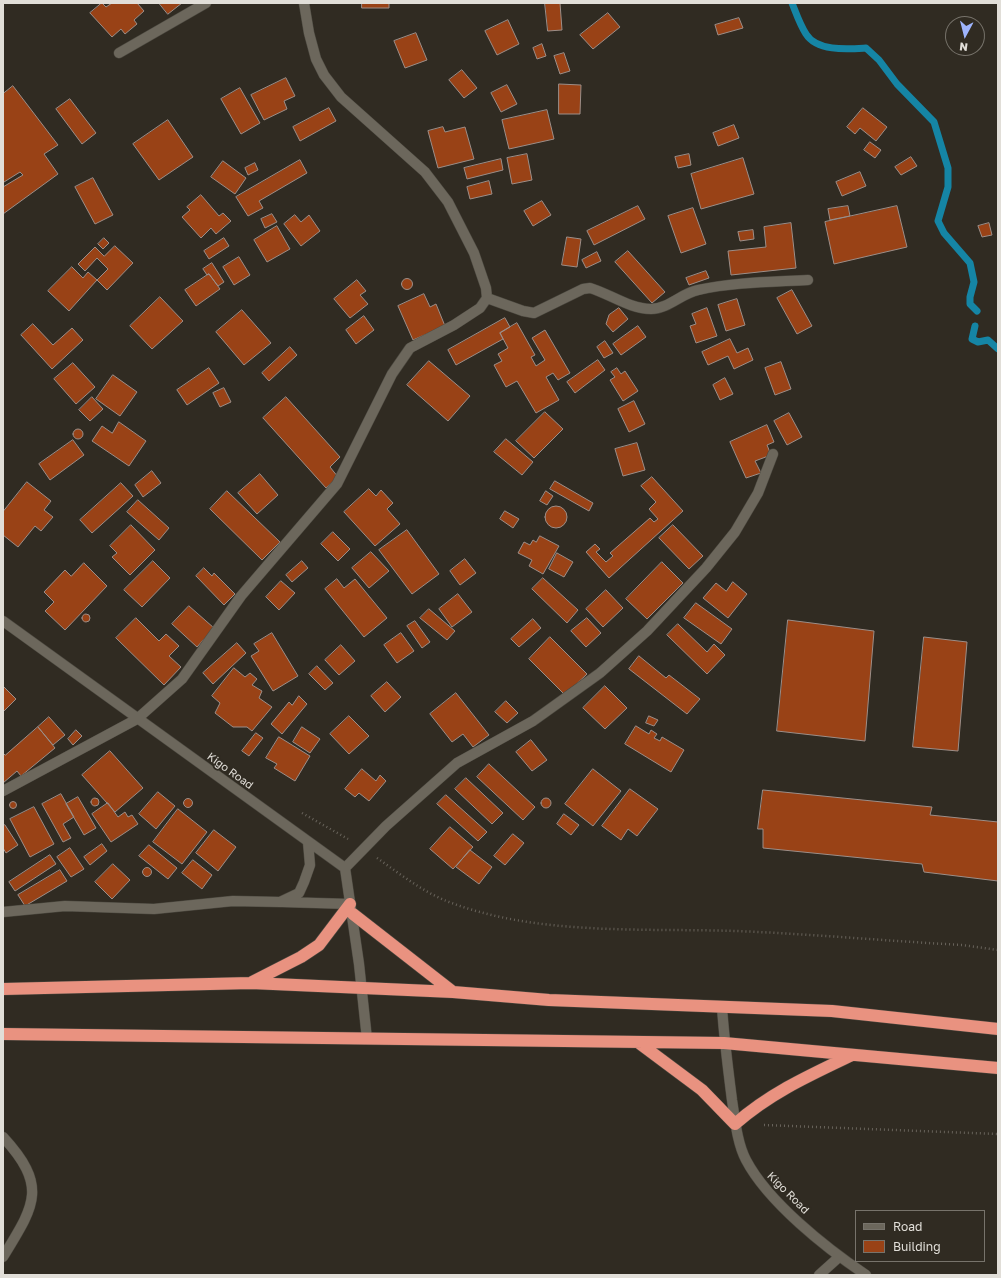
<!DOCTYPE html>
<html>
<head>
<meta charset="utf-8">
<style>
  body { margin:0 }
  #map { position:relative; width:1001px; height:1278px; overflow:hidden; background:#302b22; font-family:"Golos Text",sans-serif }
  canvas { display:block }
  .frame { position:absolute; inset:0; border:4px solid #e1ded8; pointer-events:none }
  .legend { position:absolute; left:855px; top:1210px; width:130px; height:52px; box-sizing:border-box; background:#302b22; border:1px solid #77736b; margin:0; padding:5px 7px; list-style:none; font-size:12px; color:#e1ded8 }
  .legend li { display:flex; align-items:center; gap:8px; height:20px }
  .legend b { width:20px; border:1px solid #77736b }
  .north { position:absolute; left:945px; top:16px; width:40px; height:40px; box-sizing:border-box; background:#302b22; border:1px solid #77736b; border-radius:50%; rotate:187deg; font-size:11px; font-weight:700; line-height:16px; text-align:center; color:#e1ded8 }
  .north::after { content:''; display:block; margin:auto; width:14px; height:18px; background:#9eb4fd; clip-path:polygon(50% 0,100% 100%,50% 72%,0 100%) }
</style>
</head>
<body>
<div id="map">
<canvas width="1001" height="1278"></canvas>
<div class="frame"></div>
<ul class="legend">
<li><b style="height:5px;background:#6c675c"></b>Road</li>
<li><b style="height:11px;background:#994216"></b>Building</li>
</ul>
<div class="north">N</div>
</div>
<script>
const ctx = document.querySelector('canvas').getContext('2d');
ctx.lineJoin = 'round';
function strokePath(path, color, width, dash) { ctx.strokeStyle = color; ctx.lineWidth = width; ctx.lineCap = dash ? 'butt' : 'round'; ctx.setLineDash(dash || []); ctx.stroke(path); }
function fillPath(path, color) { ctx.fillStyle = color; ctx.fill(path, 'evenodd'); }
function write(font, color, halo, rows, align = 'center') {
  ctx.font = font + ' "Golos Text",sans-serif'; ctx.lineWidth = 4; ctx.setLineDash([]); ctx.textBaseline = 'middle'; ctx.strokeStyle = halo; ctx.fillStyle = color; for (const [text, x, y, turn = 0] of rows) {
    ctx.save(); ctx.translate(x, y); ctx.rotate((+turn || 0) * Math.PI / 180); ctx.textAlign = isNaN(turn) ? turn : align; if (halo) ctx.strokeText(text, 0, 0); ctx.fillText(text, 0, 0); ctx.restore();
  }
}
strokePath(new Path2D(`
  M 792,3 C 796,13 800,25 806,34 C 817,52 849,49 866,48 L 879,60 L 897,84 L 934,122 L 948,168 L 948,187 L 938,221 L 944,233 L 970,263 L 974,282 L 970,297 L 970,304 L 977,311
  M 975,326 L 972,339 L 978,342 L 988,340 L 998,349`), '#1585a5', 7);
const building = new Path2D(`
  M 102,3 L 106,7 L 112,3 L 137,3 L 144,11 L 134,20 L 137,24 L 125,34 L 121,29 L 112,37 L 90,13 Z
  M 159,3 L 182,3 L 168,14 Z
  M 362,3 L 389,3 L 389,8 L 362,8 Z
  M 545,3 L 560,3 L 562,30 L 548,31 Z
  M 608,13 L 620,27 L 593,49 L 580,35 Z
  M 739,18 L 743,28 L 718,35 L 715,25 Z
  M 508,20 L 519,44 L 497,55 L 485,31 Z
  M 416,33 L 427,60 L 405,68 L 394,41 Z
  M 542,44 L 546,56 L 537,59 L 533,48 Z
  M 564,53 L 570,71 L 560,74 L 554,56 Z
  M 462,70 L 477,88 L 464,98 L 449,80 Z
  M 286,78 L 295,96 L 284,101 L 287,109 L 264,120 L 251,95 Z
  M 559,84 L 581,85 L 580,114 L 559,114 Z
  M 507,85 L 517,104 L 501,112 L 491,93 Z
  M 13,86 L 58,145 L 44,154 L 58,174 L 3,214 L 3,187 L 23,175 L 20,172 L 4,182 L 3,180 L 3,94 Z
  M 240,88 L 260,123 L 241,134 L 221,99 Z
  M 70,99 L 96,133 L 82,144 L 56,109 Z
  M 329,108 L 336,121 L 300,141 L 293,127 Z
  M 863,108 L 887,127 L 876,141 L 860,128 L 855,134 L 847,127 Z
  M 547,110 L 554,139 L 509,149 L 502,120 Z
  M 168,120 L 193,157 L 159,180 L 133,144 Z
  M 734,125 L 739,138 L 718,146 L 713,133 Z
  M 443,127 L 445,132 L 465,127 L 474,159 L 438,168 L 428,131 Z
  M 870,142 L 881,150 L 875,158 L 864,150 Z
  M 527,154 L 532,180 L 512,184 L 507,158 Z
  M 689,154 L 691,165 L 678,168 L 675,157 Z
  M 911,157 L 917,166 L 901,175 L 895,167 Z
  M 743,158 L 754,194 L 701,209 L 691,174 Z
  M 501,159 L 503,170 L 467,179 L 464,168 Z
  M 300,160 L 307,173 L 259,201 L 263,208 L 248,216 L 236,197 Z
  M 223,161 L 246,178 L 235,194 L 211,177 Z
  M 255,163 L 258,170 L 248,175 L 245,168 Z
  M 860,172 L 866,186 L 842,196 L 836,182 Z
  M 93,178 L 113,215 L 95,224 L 75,187 Z
  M 489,181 L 492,194 L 470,199 L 467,187 Z
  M 201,195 L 219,216 L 223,213 L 231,221 L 216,234 L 211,228 L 201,238 L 182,217 L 190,210 L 187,207 Z
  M 542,201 L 551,215 L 533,226 L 524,211 Z
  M 638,206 L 645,219 L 594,245 L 587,231 Z
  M 848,206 L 850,216 L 830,220 L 828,209 Z
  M 897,206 L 907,247 L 834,264 L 825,222 Z
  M 693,208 L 706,244 L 681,253 L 668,216 Z
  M 272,214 L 277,222 L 265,228 L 261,219 Z
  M 295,215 L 301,222 L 309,215 L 320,231 L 301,246 L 284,224 Z
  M 791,223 L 796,268 L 731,275 L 728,251 L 766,247 L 764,227 Z
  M 989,223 L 992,235 L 982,237 L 978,226 Z
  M 277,226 L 290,249 L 267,262 L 254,240 Z
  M 753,230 L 754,239 L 740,241 L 738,232 Z
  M 567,237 L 581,239 L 577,267 L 562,265 Z
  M 104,238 L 109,243 L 103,249 L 98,244 Z
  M 224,238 L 229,246 L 209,259 L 204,251 Z
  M 115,246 L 133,263 L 107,290 L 97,280 L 108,269 L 97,258 L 85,271 L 78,264 L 95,247 L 104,256 Z
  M 628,251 L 665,292 L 652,303 L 615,262 Z
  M 597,252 L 601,261 L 586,268 L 582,260 Z
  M 239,257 L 250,275 L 234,285 L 223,267 Z
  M 212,263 L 224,282 L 218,286 L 209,274 L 207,275 L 203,269 Z
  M 72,267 L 83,278 L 88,272 L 97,280 L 69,311 L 48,291 Z
  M 706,271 L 709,278 L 689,285 L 686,278 Z
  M 209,274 L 220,289 L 196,306 L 185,290 Z
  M401.5 284a5.5 5.5 0 1 1 11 0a5.5 5.5 0 1 1-11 0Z
  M 357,280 L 366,291 L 360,295 L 368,304 L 350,318 L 334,299 Z
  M 792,290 L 812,326 L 797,334 L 777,298 Z
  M 424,294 L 430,307 L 436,304 L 445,326 L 413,340 L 398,306 Z
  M 160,297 L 183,321 L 152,349 L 130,326 Z
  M 737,299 L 745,325 L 726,331 L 718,305 Z
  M 619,308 L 628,319 L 613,332 L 606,324 L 609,315 Z
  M 707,308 L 717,336 L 696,343 L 690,326 L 696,324 L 692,314 Z
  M 242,310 L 271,343 L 244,365 L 216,332 Z
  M 364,316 L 374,330 L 356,344 L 346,330 Z
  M 505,318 L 510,327 L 500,333 L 503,339 L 456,365 L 448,350 Z
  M 517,323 L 535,355 L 531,357 L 536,366 L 545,360 L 532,338 L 545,330 L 570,373 L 558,380 L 553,373 L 546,377 L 559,400 L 536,413 L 517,381 L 506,387 L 494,365 L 502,361 L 498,354 L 508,348 L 500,333 Z
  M 33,324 L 53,345 L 72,328 L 83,340 L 52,369 L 21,335 Z
  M 638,326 L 646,337 L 621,355 L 613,344 Z
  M 730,339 L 737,353 L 748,348 L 753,360 L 734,369 L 728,356 L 708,365 L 702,352 Z
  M 605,341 L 613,353 L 604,358 L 597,347 Z
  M 290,347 L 297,355 L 269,381 L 262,373 Z
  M 598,360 L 605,370 L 575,393 L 567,382 Z
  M 429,361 L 470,396 L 448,421 L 407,385 Z
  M 781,362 L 791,389 L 775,395 L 765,368 Z
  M 73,363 L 95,387 L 76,404 L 54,379 Z
  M 209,368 L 219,383 L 187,405 L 177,390 Z
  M 617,368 L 621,374 L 625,371 L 638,391 L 623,401 L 610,380 L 615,377 L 611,372 Z
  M 113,375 L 137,392 L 120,416 L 96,399 Z
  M 725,378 L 733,394 L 720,400 L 713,385 Z
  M 224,388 L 231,402 L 220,407 L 213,393 Z
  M 92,397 L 103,409 L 90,421 L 79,410 Z
  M 286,397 L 340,457 L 330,467 L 338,477 L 326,488 L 263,418 Z
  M 634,401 L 645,424 L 629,432 L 618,409 Z
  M 545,412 L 563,429 L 534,458 L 516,441 Z
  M 789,413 L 802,437 L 787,445 L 774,421 Z
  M 119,422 L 146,441 L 129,466 L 92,441 L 102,426 L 112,433 Z
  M 767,425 L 774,442 L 767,445 L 771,455 L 755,461 L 761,473 L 746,478 L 730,442 Z
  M73 434a5 5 0 1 1 10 0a5 5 0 1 1-10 0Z
  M 506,439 L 533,462 L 522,475 L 494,452 Z
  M 73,440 L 84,455 L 50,480 L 39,464 Z
  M 637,443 L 645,470 L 623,476 L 615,449 Z
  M 152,471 L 161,483 L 143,497 L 135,485 Z
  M 260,474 L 278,495 L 257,514 L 238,493 Z
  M 652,477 L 683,511 L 609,578 L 586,552 L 595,544 L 600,549 L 596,552 L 606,562 L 613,556 L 610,553 L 650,518 L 654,522 L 658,519 L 649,509 L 656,502 L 641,486 Z
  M 555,481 L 593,503 L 589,511 L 550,489 Z
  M 27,482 L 51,501 L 44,510 L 53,517 L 41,531 L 35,526 L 18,547 L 3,535 L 3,512 Z
  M 121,483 L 133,496 L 92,533 L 80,520 Z
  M 369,489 L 376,496 L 381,490 L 393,503 L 387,509 L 400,524 L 375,546 L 344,512 Z
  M 227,491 L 280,542 L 262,560 L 210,509 Z
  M 546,491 L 553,496 L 547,505 L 540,501 Z
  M 138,500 L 169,528 L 159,540 L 127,512 Z
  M545 517a11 11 0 1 1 22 0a11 11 0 1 1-22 0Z
  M 505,511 L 519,519 L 513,528 L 500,519 Z
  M 131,525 L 155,550 L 130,575 L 112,557 L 117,553 L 110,546 Z
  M 673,525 L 703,556 L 689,569 L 659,538 Z
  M 407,530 L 439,574 L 412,594 L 379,550 Z
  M 333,532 L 350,549 L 338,561 L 321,544 Z
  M 540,536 L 559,546 L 543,574 L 529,566 L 532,560 L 518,553 L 524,542 L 530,545 L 533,540 L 536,542 Z
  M 371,552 L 389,571 L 369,588 L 352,568 Z
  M 557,553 L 573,562 L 564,577 L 549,569 Z
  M 465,559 L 476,573 L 460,585 L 450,571 Z
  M 153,561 L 170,578 L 142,607 L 124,590 Z
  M 302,561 L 308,568 L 292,582 L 286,575 Z
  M 662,562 L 683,583 L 647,619 L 626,599 Z
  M 84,563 L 107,586 L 65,630 L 45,611 L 54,602 L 44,592 L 65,570 L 71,576 Z
  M 204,568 L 212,576 L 214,573 L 235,594 L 224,605 L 196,576 Z
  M 543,578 L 578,610 L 567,623 L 532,589 Z
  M 337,579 L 344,588 L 355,579 L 387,618 L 364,637 L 325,589 Z
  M 281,581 L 295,593 L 279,610 L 266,597 Z
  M 733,582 L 747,594 L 728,618 L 703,598 L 716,583 L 726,591 Z
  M 606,590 L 623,608 L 603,627 L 586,609 Z
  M 458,594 L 472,612 L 452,627 L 439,609 Z
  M 696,603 L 732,629 L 721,644 L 684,618 Z
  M 189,606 L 214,628 L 197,647 L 172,624 Z
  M 429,609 L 455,631 L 447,640 L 420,618 Z
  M82 618a4 4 0 1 1 8 0a4 4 0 1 1-8 0Z
  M 136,618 L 159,641 L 166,634 L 179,646 L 169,656 L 181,667 L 164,685 L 116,638 Z
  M 587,618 L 601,633 L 586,647 L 571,631 Z
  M 533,619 L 541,628 L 519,647 L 511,639 Z
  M 788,620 L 874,631 L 865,741 L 777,731 Z
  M 415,621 L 430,642 L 422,648 L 407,626 Z
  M 678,624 L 707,652 L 714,644 L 725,655 L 707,674 L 667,635 Z
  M 272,633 L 298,676 L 273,691 L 251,656 L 259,651 L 254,644 Z
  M 401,633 L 414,651 L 397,663 L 384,645 Z
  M 550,637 L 587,674 L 565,695 L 529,659 Z
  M 924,637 L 967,642 L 958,751 L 913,747 Z
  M 237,643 L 246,653 L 213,684 L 203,673 Z
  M 341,645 L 355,661 L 339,675 L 325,660 Z
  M 639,656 L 666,678 L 669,675 L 700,699 L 687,714 L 629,669 Z
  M 317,666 L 333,683 L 325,690 L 309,674 Z
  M 234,668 L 245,677 L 250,673 L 257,679 L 252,685 L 262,691 L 259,698 L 272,707 L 252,731 L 247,727 L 233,727 L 215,713 L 220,703 L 212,696 Z
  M 387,682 L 401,697 L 385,712 L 371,696 Z
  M 3,686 L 16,699 L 3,712 Z
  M 605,686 L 627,708 L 605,729 L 583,708 Z
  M 456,693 L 489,735 L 473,747 L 463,734 L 452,742 L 430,714 Z
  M 299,696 L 307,704 L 282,734 L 271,724 L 289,702 L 292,705 Z
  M 506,701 L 518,713 L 507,723 L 495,712 Z
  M 349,716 L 369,736 L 349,754 L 330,734 Z
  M 649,716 L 658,720 L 654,726 L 646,723 Z
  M 49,717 L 65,735 L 53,745 L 38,727 Z
  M 636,726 L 649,734 L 651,730 L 657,734 L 654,738 L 660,741 L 662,737 L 684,750 L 671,772 L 625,744 Z
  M 38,727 L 55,748 L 21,776 L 17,771 L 3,783 L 3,753 L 5,755 Z
  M 302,727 L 320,739 L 310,753 L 293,742 Z
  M 76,730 L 82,736 L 73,745 L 68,739 Z
  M 256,733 L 263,738 L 249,756 L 242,751 Z
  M 279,737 L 310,756 L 295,781 L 274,768 L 277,764 L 266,758 Z
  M 531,740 L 547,760 L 532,771 L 516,752 Z
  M 110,751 L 143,788 L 115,812 L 82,775 Z
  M 489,764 L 535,807 L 523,820 L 477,777 Z
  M 362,769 L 376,781 L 380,775 L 386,781 L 369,801 L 359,793 L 355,797 L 345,789 Z
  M 593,769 L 621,791 L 593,826 L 565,804 Z
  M 466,778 L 503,813 L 492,824 L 455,789 Z
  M 630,789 L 658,809 L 637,836 L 628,829 L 621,840 L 602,826 Z
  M 763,790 L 932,807 L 930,815 L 998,822 L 998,881 L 924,872 L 922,864 L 763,848 L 763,829 L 758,829 Z
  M 158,792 L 175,806 L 156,829 L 139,814 Z
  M 61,794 L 74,817 L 63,824 L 71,838 L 63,842 L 42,804 Z
  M 446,795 L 487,832 L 478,841 L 437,804 Z
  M 78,797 L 96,828 L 84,835 L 66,804 Z
  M91 802a4 4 0 1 1 8 0a4 4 0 1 1-8 0Z
  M541 803a5 5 0 1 1 10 0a5 5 0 1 1-10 0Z
  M183.5 803a4.5 4.5 0 1 1 9 0a4.5 4.5 0 1 1-9 0Z
  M9.5 805a3.5 3.5 0 1 1 7 0a3.5 3.5 0 1 1-7 0Z
  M 108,803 L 118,817 L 125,812 L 128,817 L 132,815 L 138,824 L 111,842 L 92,814 Z
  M 34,807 L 54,844 L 30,857 L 10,819 Z
  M 178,809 L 207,832 L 182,864 L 153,842 Z
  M 564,814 L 579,825 L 571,835 L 557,824 Z
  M 5,825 L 18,845 L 6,853 L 3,848 L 3,826 Z
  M 450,827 L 473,847 L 453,869 L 430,849 Z
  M 214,830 L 236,847 L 218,871 L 196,853 Z
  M 513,834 L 524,843 L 505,865 L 494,856 Z
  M 102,844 L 107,851 L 90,865 L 84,857 Z
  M 149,845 L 177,868 L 168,879 L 139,856 Z
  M 70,848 L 84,869 L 71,877 L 57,857 Z
  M 470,850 L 492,867 L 479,884 L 456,867 Z
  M 50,855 L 56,864 L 15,891 L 9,882 Z
  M 193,860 L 212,875 L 202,889 L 182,873 Z
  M 113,864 L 130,880 L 112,899 L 95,882 Z
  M142.5 872a4.5 4.5 0 1 1 9 0a4.5 4.5 0 1 1-9 0Z
  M 60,870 L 67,881 L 25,906 L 18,895 Z`);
fillPath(building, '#994216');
strokePath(building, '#9c8e88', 1);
const minor = new Path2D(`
  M 119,53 L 206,3
  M 487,298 L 523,311 L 534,313 L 583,289 L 590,288 C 610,294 630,309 651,309 C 668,309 682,293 698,290 C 734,282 772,282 808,280
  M 3,621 L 345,868 L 359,964 L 367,1039
  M 3,791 L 137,719 L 182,679 L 241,596 L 337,484 L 392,374 L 410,348 L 454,325 L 480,308 L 487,298 L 486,288 L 474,253 L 448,202 L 425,172 L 341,97 L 324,75 L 316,59 L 309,33 L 304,3
  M 345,868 L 386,826 L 457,763 L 533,721 L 600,673 L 647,631 L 706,568 L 735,532 L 758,493 L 773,454
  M 282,902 L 350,904
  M 3,912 L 65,906 L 154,909 L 233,901 L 280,902 L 299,893 L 304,882 L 310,865 L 308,842
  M 722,1007 C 724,1038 728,1069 732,1100 C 735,1119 737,1143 746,1160 C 768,1202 826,1248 866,1275
  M 3,1137 C 49,1187 34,1206 3,1257
  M 819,1275 L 839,1257`);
const highway = new Path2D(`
  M 353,914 L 453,992
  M 252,982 L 301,957 L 319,945 L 350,904
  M 3,989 L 251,983 L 453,992 L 549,1000 L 832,1011 L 998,1029
  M 3,1034 L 724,1043 L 998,1068
  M 639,1043 L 702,1090 L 735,1124 C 770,1093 810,1075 852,1055`);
strokePath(minor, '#4c4940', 11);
strokePath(highway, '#4c4940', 13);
strokePath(new Path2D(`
  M 302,813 L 348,839
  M 377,858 C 400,874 423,892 449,902 C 538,936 643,928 736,931 C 812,934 887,941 962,945 L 998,950
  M 764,1125 L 998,1134`), '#68635b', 2.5, [1, 3]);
strokePath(minor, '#6c675c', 10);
strokePath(highway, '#e99280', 12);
write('11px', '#e1ded8', '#302b22', [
  ["Kigo Road",230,771,36],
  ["Kigo Road",788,1193,45]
]);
</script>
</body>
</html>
